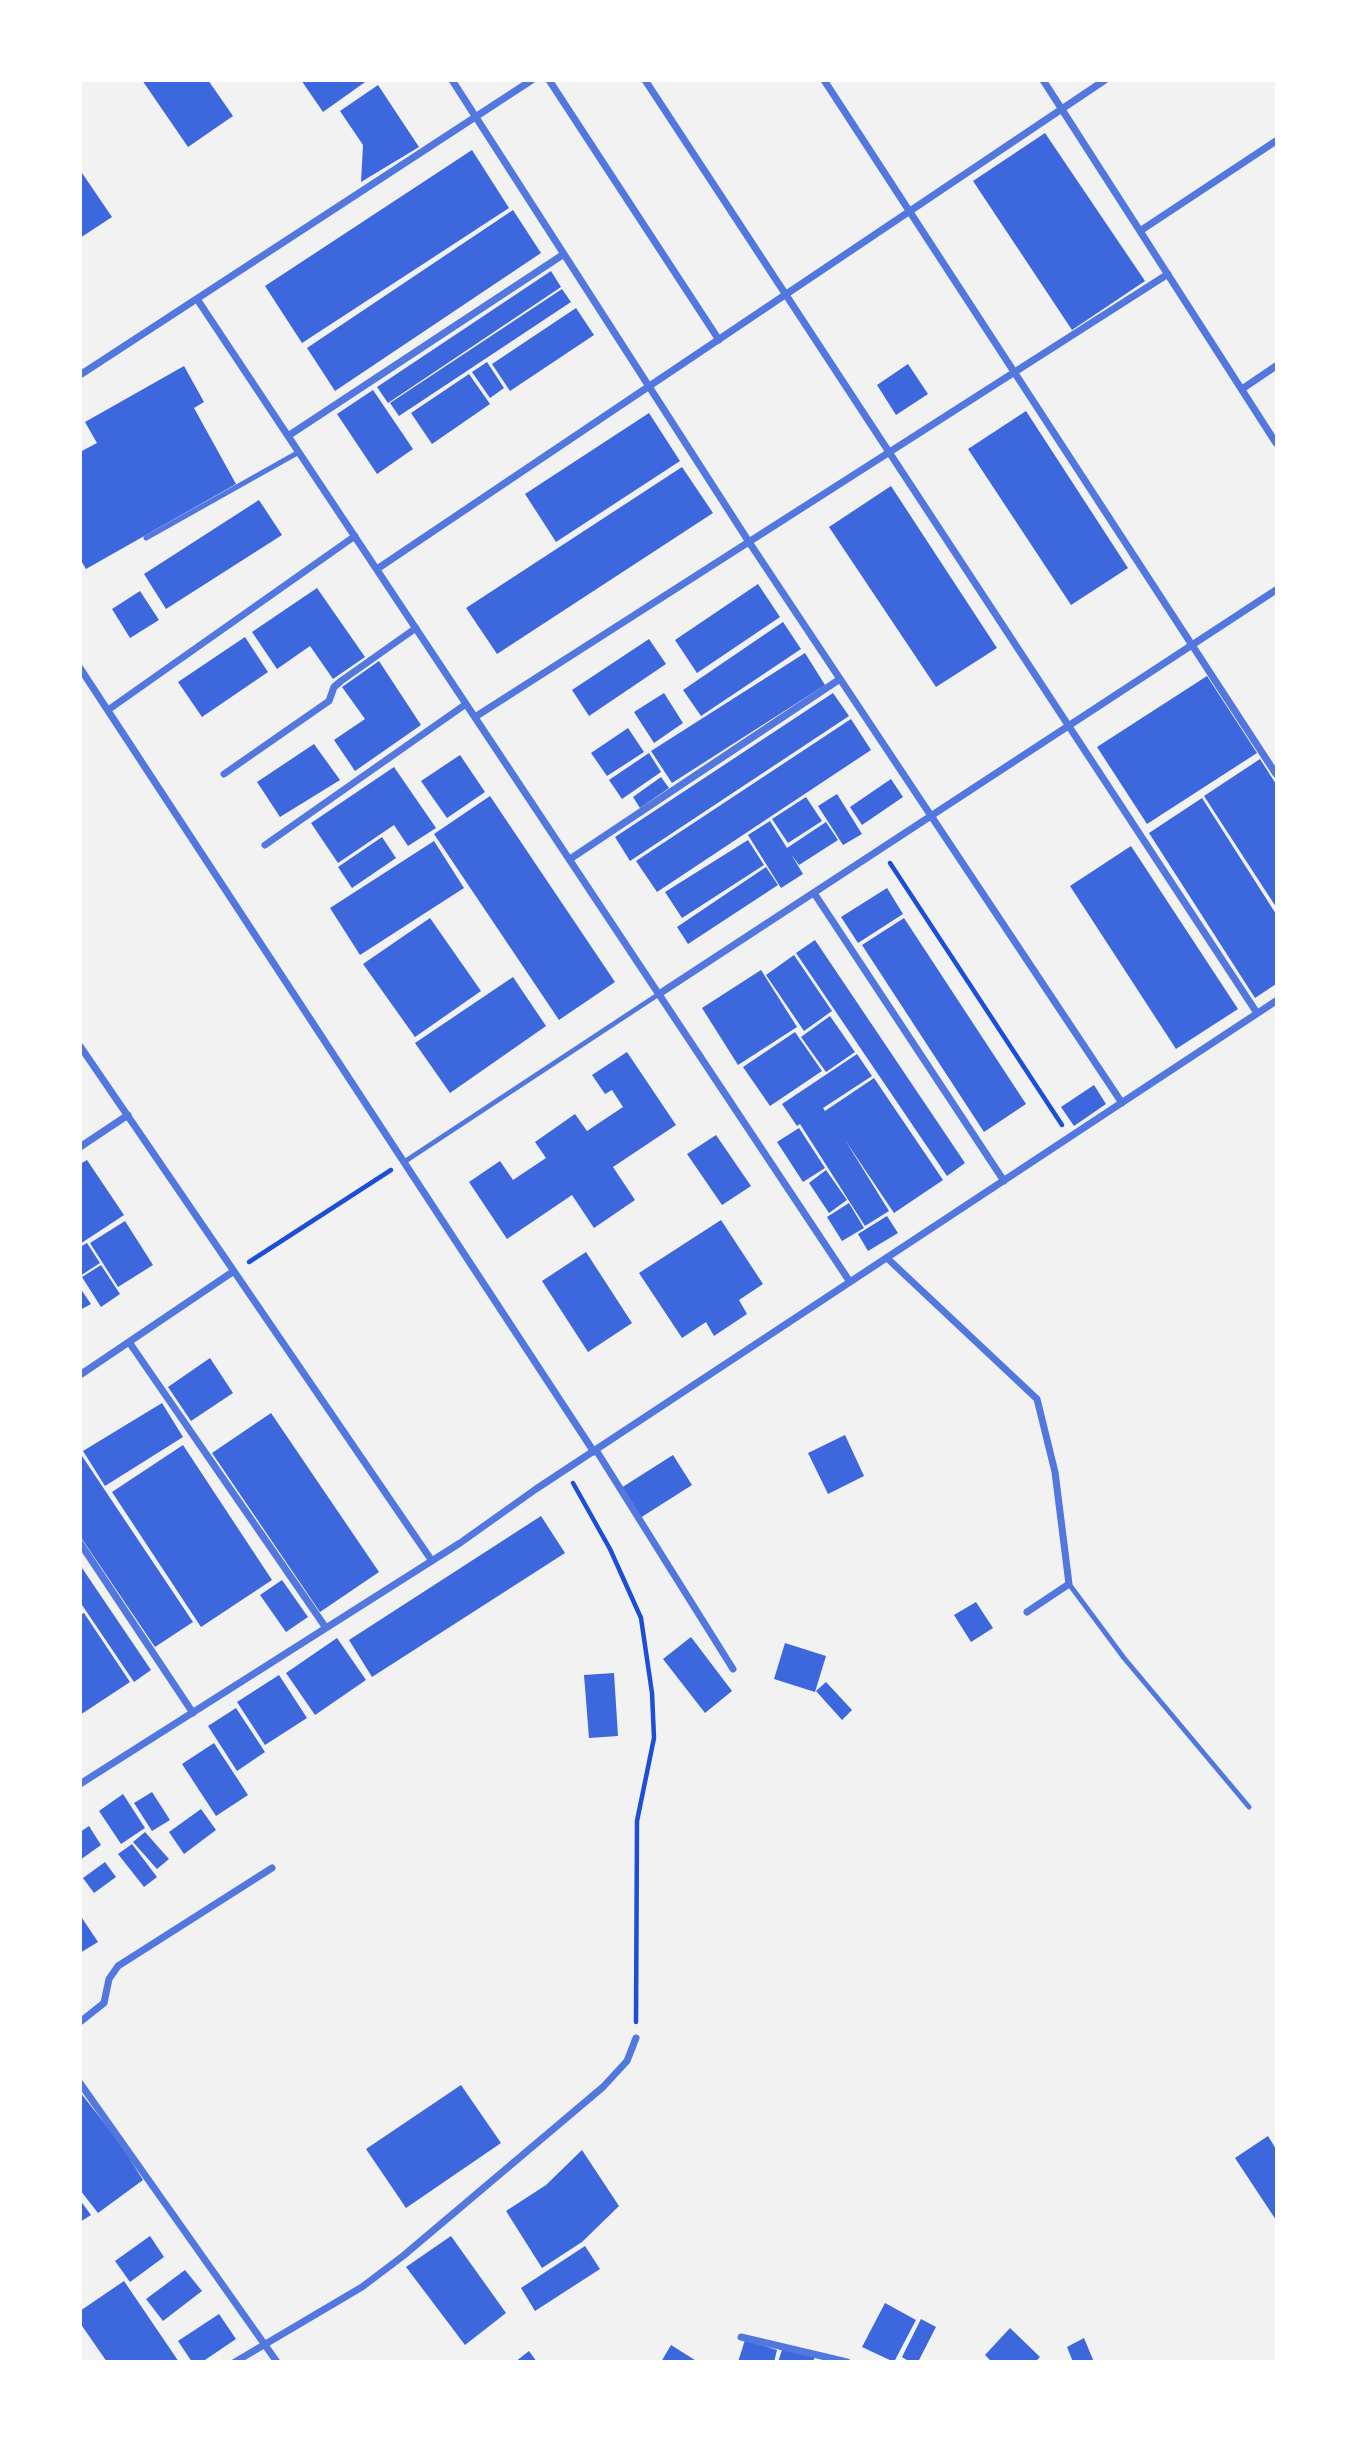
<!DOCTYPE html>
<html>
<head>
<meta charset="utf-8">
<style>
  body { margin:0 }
  #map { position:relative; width:1357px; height:2442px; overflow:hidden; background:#f2f2f2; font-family:Cabin,sans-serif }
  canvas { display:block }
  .frame { position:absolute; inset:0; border:82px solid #fff; pointer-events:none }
</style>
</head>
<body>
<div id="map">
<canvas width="1357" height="2442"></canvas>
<div class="frame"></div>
</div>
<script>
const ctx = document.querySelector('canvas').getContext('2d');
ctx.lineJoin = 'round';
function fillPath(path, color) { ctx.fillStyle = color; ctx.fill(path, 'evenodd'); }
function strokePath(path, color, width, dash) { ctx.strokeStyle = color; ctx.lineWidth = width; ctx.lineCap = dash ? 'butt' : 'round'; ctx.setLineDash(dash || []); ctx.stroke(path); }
fillPath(new Path2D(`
  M 142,80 L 208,80 L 233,116 L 188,147 Z
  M 301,80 L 368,80 L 323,112 Z
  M 378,85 L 419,147 L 361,182 L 363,145 L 340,111 Z
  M 1045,133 L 1145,281 L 1072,330 L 973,181 Z
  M 472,150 L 509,208 L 302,343 L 265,286 Z
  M 80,170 L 112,217 L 80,238 Z
  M 513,210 L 541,253 L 335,391 L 307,348 Z
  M 551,271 L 561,287 L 388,403 L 377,387 Z
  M 562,289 L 571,302 L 399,416 L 390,403 Z
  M 576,308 L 594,335 L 510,391 L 492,364 Z
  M 487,362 L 504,388 L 490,398 L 472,372 Z
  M 908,364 L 928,394 L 896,415 L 877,385 Z
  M 184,366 L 204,402 L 194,408 L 236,484 L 86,569 L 80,559 L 80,452 L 97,443 L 85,422 Z
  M 469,374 L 490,404 L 432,444 L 411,413 Z
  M 373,390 L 413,449 L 377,474 L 337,414 Z
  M 1026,411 L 1128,568 L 1071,605 L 968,449 Z
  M 649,413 L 680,461 L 556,542 L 525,494 Z
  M 682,467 L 713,513 L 497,654 L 466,608 Z
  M 891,486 L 997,648 L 936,687 L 829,527 Z
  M 259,500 L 282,535 L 166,609 L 144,574 Z
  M 758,584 L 780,617 L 697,673 L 675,640 Z
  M 317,588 L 365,657 L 333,679 L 310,646 L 277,669 L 252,632 Z
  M 140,591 L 159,620 L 130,638 L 112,609 Z
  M 783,622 L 801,649 L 701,716 L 683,690 Z
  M 245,637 L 268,672 L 202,717 L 178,682 Z
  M 649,639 L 666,664 L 589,716 L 572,690 Z
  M 805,653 L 825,685 L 672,783 L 651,751 Z
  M 379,661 L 421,725 L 355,771 L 334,740 L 365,719 L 342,687 Z
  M 1207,676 L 1257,753 L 1147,824 L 1097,747 Z
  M 664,693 L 683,723 L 654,743 L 634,712 Z
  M 833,693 L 849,716 L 630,861 L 615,837 Z
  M 851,719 L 871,750 L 657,892 L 636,861 Z
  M 628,728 L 644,752 L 607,776 L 591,753 Z
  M 314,744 L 340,780 L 280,817 L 257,782 Z
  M 649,753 L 661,772 L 622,799 L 609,780 Z
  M 460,755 L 485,792 L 447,818 L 421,781 Z
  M 1260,759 L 1276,784 L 1276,907 L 1204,796 Z
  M 394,767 L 436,828 L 408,846 L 394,825 L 338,863 L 311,823 Z
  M 661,777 L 669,788 L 640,808 L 633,797 Z
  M 891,779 L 903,797 L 862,825 L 850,807 Z
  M 837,794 L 862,834 L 843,845 L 818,806 Z
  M 490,796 L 615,982 L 559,1020 L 434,834 Z
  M 806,797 L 822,821 L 788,843 L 772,819 Z
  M 1202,798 L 1276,914 L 1276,984 L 1255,998 L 1149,833 Z
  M 770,821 L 787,848 L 826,822 L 838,840 L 799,865 L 791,854 L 803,874 L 781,888 L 748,835 Z
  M 382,837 L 396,858 L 352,888 L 338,867 Z
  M 748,840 L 764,865 L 682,918 L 665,892 Z
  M 434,841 L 464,888 L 360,955 L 330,908 Z
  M 1131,846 L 1238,1009 L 1176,1049 L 1070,886 Z
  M 766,867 L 778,885 L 688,944 L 677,927 Z
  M 887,888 L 903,914 L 858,943 L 841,917 Z
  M 430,918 L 481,991 L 415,1037 L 363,964 Z
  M 904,918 L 1026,1104 L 984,1132 L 862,945 Z
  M 815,940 L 965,1163 L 947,1176 L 796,953 Z
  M 794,955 L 832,1011 L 804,1031 L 766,975 Z
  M 761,970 L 797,1027 L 738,1065 L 702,1008 Z
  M 513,977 L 546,1026 L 450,1093 L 415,1043 Z
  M 830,1016 L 855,1052 L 826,1072 L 801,1037 Z
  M 795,1032 L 822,1071 L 770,1106 L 743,1067 Z
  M 627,1052 L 676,1125 L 613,1167 L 635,1200 L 594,1228 L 572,1195 L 507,1239 L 469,1182 L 500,1161 L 513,1180 L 546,1158 L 535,1142 L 575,1114 L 587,1131 L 623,1107 L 612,1090 L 605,1094 L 592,1075 Z
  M 857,1054 L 872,1076 L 823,1108 L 825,1111 L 874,1078 L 943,1180 L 894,1213 L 845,1140 L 889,1211 L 865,1226 L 800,1124 L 797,1126 L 782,1104 Z
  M 1094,1085 L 1106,1104 L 1074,1126 L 1061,1107 Z
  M 799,1128 L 825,1168 L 803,1182 L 777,1142 Z
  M 716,1135 L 751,1186 L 722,1205 L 687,1154 Z
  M 87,1160 L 124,1215 L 80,1244 L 80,1164 Z
  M 826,1170 L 847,1200 L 829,1213 L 809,1183 Z
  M 849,1203 L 864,1228 L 842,1241 L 827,1217 Z
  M 887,1216 L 898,1233 L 868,1251 L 858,1234 Z
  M 721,1220 L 763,1284 L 739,1300 L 747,1314 L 714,1336 L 706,1322 L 682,1338 L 639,1273 Z
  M 125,1221 L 153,1265 L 118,1287 L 90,1243 Z
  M 87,1243 L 100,1263 L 80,1276 L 80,1247 Z
  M 586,1252 L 632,1323 L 588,1352 L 542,1281 Z
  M 101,1265 L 120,1294 L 101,1307 L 82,1277 Z
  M 80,1288 L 91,1304 L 80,1310 Z
  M 210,1358 L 233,1393 L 191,1421 L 168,1387 Z
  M 162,1403 L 183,1437 L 105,1486 L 83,1451 Z
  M 271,1413 L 379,1572 L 320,1612 L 212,1453 Z
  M 845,1435 L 864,1476 L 828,1494 L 808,1453 Z
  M 183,1445 L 272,1580 L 201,1627 L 112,1492 Z
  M 673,1455 L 692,1485 L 640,1518 L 621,1488 Z
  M 82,1456 L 193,1622 L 155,1647 L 80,1536 Z
  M 541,1516 L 565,1553 L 372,1677 L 349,1640 Z
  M 80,1565 L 151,1670 L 134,1682 L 80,1602 Z
  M 282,1580 L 308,1617 L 286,1632 L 260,1595 Z
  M 976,1602 L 993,1628 L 971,1642 L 954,1615 Z
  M 84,1613 L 130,1682 L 80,1715 L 80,1615 Z
  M 691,1637 L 732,1691 L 705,1713 L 663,1659 Z
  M 337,1638 L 366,1680 L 315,1715 L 286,1673 Z
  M 785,1643 L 826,1656 L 815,1692 L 774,1679 Z
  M 614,1673 L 618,1736 L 589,1738 L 584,1675 Z
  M 279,1675 L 307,1718 L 265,1745 L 237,1702 Z
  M 826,1682 L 852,1710 L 842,1720 L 816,1691 Z
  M 236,1708 L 265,1752 L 237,1771 L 208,1726 Z
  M 214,1743 L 248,1795 L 216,1816 L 182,1764 Z
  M 152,1792 L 170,1820 L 152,1831 L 134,1803 Z
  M 123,1794 L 145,1828 L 121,1844 L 99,1811 Z
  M 201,1809 L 216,1830 L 184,1854 L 169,1832 Z
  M 89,1826 L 101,1845 L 80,1860 L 80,1832 Z
  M 145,1832 L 169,1859 L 157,1869 L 133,1842 Z
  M 132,1844 L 157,1877 L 144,1887 L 118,1854 Z
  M 105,1862 L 116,1877 L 94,1893 L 83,1878 Z
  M 80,1915 L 98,1942 L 80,1953 Z
  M 461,2085 L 501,2143 L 406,2208 L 366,2149 Z
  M 80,2092 L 119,2142 L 143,2180 L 98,2213 L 80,2190 Z
  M 1268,2136 L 1276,2149 L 1276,2220 L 1235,2158 Z
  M 582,2150 L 619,2206 L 582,2242 L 542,2268 L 506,2211 L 546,2185 Z
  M 80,2200 L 91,2215 L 80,2222 Z
  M 150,2236 L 164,2257 L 130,2282 L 115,2261 Z
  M 451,2236 L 506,2313 L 465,2345 L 406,2267 Z
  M 585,2246 L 600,2269 L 535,2311 L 521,2288 Z
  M 185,2270 L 202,2291 L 163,2321 L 146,2299 Z
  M 124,2281 L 179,2362 L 107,2362 L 80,2323 L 80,2311 Z
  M 885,2303 L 916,2320 L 894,2362 L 862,2347 Z
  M 219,2314 L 236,2339 L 202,2362 L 192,2362 L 178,2341 Z
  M 921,2319 L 936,2327 L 918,2362 L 910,2362 L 902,2357 Z
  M 1010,2328 L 1040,2357 L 1035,2362 L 992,2362 L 985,2355 Z
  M 1084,2338 L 1094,2362 L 1073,2362 L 1067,2347 Z
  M 745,2340 L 777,2350 L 774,2362 L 738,2362 Z
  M 671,2345 L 698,2362 L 661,2362 Z
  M 783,2347 L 815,2356 L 813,2362 L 778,2362 Z
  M 529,2351 L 537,2362 L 515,2362 Z`), '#3d67dc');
strokePath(new Path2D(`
  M 890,863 L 1062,1125
  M 249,1262 L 391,1170
  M 573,1483 L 610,1549 L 641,1618 L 652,1693 L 654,1738 L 637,1821 L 636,2022`), '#1d4ed8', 4.5);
strokePath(new Path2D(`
  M 146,538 L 299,452
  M 404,1162 L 659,994
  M 1069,1584 L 1124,1658 L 1249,1807`), '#5277de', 5);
strokePath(new Path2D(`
  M 452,80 L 749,542 L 1122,1103
  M 549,80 L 719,340
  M 645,80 L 1257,1013
  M 824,80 L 1276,774
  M 1043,80 L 1276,443
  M 1140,231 L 1276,141
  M 197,299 L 850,1282
  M 80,375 L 532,80
  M 1242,389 L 1276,366
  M 288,436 L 564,254
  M 377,569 L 1105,80
  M 80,668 L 594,1452
  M 108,710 L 355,536
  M 475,717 L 1168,274
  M 224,774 L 329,701 L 334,687 L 341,681 L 416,628
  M 265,845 L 466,704
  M 570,859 L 840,679
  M 814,893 L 1004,1181
  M 659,994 L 1276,590
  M 80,1046 L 432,1561
  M 80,1147 L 128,1115
  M 887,1258 L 1037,1399 L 1055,1472 L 1069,1584 L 1027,1612
  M 129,1342 L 326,1628
  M 80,1375 L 234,1271
  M 596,1450 L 733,1669
  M 80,1543 L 193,1713
  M 80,1784 L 460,1543 L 536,1489 L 1276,1001
  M 80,2022 L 104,2003 L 109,1979 L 118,1966 L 272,1868
  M 80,2083 L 277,2362
  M 741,2337 L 847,2362
  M 235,2362 L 362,2287 L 403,2256 L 603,2087 L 627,2061 L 636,2038`), '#5277de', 7);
</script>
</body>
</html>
